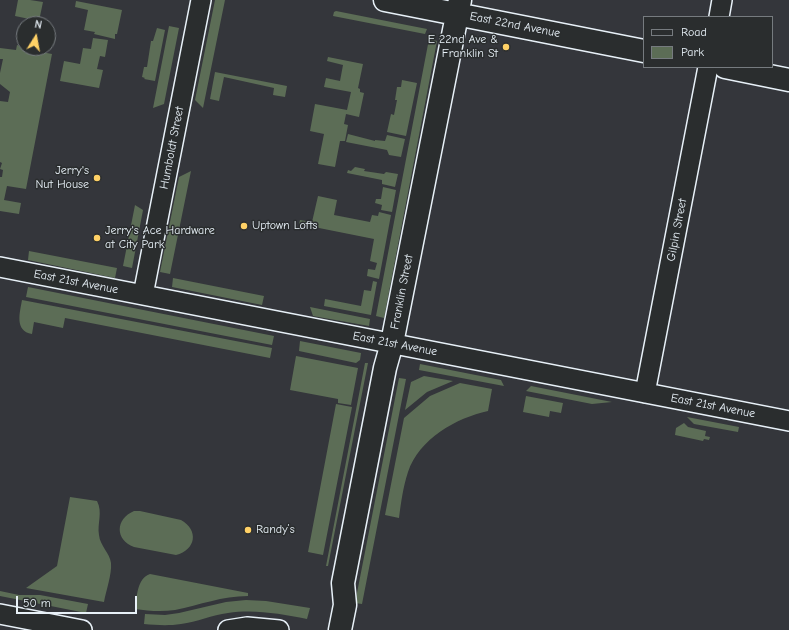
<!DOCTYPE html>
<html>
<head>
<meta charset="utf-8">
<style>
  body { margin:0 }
  #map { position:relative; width:789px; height:630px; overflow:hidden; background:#34363b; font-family:"Comic Neue",sans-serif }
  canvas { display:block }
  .legend { position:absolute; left:643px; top:16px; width:130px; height:52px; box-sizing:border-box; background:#2a2d2e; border:1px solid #767b7f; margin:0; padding:5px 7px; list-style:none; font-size:12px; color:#e8f1f8 }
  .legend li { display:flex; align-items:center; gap:8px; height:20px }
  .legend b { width:20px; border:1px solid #767b7f }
  .north { position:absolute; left:16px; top:16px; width:40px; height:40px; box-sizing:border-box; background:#2a2d2e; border:1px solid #767b7f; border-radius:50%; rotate:11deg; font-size:11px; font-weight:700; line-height:16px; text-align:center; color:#e8f1f8 }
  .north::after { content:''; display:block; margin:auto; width:14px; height:18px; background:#ffd166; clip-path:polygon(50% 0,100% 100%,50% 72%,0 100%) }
  .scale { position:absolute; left:16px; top:596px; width:121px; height:18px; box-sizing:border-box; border:2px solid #e8f1f8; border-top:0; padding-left:5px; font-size:12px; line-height:14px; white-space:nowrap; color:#e8f1f8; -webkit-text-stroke:3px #2a2d2e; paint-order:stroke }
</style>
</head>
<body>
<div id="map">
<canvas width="789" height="630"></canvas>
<ul class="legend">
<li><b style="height:5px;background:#2a2d2e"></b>Road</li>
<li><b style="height:11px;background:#5c6d56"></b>Park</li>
</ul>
<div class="north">N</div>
<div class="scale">50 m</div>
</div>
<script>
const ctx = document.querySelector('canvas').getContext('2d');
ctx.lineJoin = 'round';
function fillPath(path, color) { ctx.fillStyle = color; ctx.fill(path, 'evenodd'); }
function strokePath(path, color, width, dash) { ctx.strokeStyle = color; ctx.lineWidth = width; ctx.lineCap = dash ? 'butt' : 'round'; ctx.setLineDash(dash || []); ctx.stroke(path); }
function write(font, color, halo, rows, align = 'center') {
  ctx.font = font + ' "Comic Neue",sans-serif'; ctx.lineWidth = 3; ctx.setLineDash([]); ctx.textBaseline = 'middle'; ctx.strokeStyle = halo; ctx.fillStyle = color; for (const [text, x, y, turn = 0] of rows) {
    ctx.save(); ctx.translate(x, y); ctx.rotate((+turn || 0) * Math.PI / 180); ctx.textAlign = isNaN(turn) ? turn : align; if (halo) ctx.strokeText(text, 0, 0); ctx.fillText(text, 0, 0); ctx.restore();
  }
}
fillPath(new Path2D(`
  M 18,0 L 30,0 L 43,2 L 39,21 L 15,16 Z
  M 215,0 L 225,0 L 203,108 L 195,100 Z
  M 76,1 L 122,10 L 117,34 L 115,34 L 115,39 L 94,34 L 95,32 L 84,30 L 88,10 L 75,7 Z
  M 336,11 L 427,29 L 425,34 L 333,16 L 334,12 Z
  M 169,26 L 179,28 L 164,104 L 153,108 Z
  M 157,28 L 165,30 L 155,81 L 144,79 L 145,78 L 142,77 L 144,67 L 147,67 L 151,41 L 153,41 Z
  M 93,38 L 108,40 L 105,57 L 100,56 L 97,69 L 103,70 L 99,88 L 60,81 L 64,61 L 80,64 L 83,48 L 91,49 Z
  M 429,39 L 437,41 L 384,318 L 376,316 Z
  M 17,45 L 24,47 L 24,48 L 31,48 L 31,50 L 52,54 L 26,189 L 7,186 L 4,200 L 21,203 L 19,214 L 0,211 L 0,177 L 2,177 L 3,170 L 0,169 L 2,163 L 0,162 L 0,101 L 8,102 L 10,92 L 0,84 L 0,73 L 3,59 L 0,59 L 0,48 L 16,50 Z
  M 328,57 L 363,64 L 358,88 L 360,89 L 360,92 L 364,93 L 359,117 L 346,114 L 344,124 L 348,125 L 345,141 L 340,141 L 335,167 L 318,164 L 324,134 L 310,131 L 315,104 L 347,110 L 351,92 L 324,87 L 326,78 L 340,81 L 343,65 L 327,61 Z
  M 215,72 L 287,86 L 285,97 L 273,95 L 274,88 L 224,77 L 219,101 L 210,99 Z
  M 402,80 L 417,83 L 406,136 L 387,132 L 391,114 L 394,115 L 397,100 L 395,100 L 397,87 L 401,87 Z
  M 348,134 L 375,141 L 375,140 L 385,141 L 387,135 L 405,139 L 401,157 L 389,155 L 387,150 L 346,142 Z
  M 355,167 L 365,169 L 364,171 L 384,174 L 386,172 L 398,174 L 395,187 L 382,184 L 382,180 L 347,173 L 348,170 L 351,171 Z
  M 191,171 L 170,274 L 160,272 L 179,177 Z
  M 383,187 L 396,190 L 392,212 L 381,210 L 382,205 L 375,203 L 376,199 L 381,199 Z
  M 318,196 L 337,200 L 334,215 L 370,222 L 372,215 L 378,216 L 379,212 L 391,215 L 379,279 L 367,276 L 368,269 L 375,270 L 377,263 L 370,261 L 374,239 L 299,224 L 300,220 L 312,222 Z
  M 135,205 L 143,210 L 132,268 L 123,266 Z
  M 29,251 L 117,268 L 115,278 L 28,260 Z
  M 173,278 L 264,296 L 262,305 L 172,287 Z
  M 373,281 L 377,282 L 371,315 L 324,306 L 325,299 L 361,306 L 364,290 L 371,291 Z
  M 28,287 L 274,336 L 272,345 L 26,297 Z
  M 22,300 L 272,348 L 270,358 L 65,318 L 63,328 L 34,322 L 32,334 C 14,331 20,312 22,300 Z
  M 310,307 L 370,319 L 369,326 L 313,316 Z
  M 300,341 L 361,353 L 360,360 L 356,363 L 299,351 Z
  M 296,356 L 358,368 L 351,405 L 338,403 L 338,399 L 290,390 Z
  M 365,363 L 368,363 L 328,566 L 326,566 Z
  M 420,364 L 501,380 L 504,386 L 419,370 Z
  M 424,376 L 453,381 L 427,392 L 405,410 L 411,382 Z
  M 399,378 L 406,379 L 362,604 L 355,603 Z
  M 460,383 L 492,389 L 488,411 C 456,418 419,439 408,472 C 403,487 401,503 399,518 L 385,515 L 404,418 L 430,396 Z
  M 531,386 L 612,402 L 592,404 L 526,391 Z
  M 526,396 L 563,403 L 561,413 L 550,411 L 549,417 L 523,412 Z
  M 336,404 L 352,407 L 323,555 L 308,552 Z
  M 687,417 L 739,427 L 738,432 L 694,424 Z
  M 684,423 L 688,427 L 706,431 L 705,436 L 710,437 L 709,440 L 704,439 L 703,441 L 675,435 L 676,428 Z
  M 70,497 L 97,501 C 103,512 97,524 99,535 C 100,546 110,553 111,563 C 112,574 106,591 104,602 L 26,588 L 57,566 Z
  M 134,511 L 140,511 L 181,520 C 199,530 196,550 176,555 L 134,547 C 115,540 115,519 134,511 Z
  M 150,574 L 248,593 L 248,596 C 222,596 200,605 175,610 C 162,612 148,611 135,609 C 137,597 137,578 150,574 Z
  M 0,591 L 19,595 L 40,595 L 88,604 L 86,613 L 0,596 Z
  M 246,600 L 266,601 L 310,608 L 307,619 C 281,614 255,609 228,613 C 212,615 197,622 181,624 C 168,626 156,625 144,624 L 145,614 L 165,615 L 179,613 L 226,602 Z`), '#5c6d56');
const minor = new Path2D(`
  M 719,17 L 722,0
  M 0,267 L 789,421
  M 143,295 L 201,0
  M 645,393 L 708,67
  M 0,614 L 82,630
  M 228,630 L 247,627 L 279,630`);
const tertiary = new Path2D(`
  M 385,0 L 644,51
  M 725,67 L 789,80
  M 340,630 L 345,605 L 343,583 L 385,368 L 392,343 L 460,0`);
strokePath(minor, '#e8f1f8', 22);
strokePath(tertiary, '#e8f1f8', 25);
strokePath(minor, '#2a2d2e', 19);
strokePath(tertiary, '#2a2d2e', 22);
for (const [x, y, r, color] of [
  [506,47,4,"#ffd166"],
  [97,178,4,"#ffd166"],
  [244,226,4,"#ffd166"],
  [97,238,4,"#ffd166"],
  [248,530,4,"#ffd166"]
]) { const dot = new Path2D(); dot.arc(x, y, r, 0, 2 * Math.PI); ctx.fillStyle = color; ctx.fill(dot); strokePath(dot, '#2a2d2e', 1.5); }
write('12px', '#e8f1f8', '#2a2d2e', [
  ["East 22nd Avenue",515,25,11],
  ["Humboldt Street",172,148,-79],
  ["Gilpin Street",677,230,-79],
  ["East 21st Avenue",76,282,11],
  ["Franklin Street",402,292,-79],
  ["East 21st Avenue",395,344,11],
  ["East 21st Avenue",713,406,11]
]);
write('12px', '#e8f1f8', '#2a2d2e', [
  ["E 22nd Ave &",498,40,"right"],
  ["Franklin St",498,54,"right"],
  ["Jerry's",89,171,"right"],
  ["Nut House",89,185,"right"],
  ["Uptown Lofts",252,226],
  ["Jerry's Ace Hardware",105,231],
  ["at City Park",105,245],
  ["Randy’s",256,530]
], 'left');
</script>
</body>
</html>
